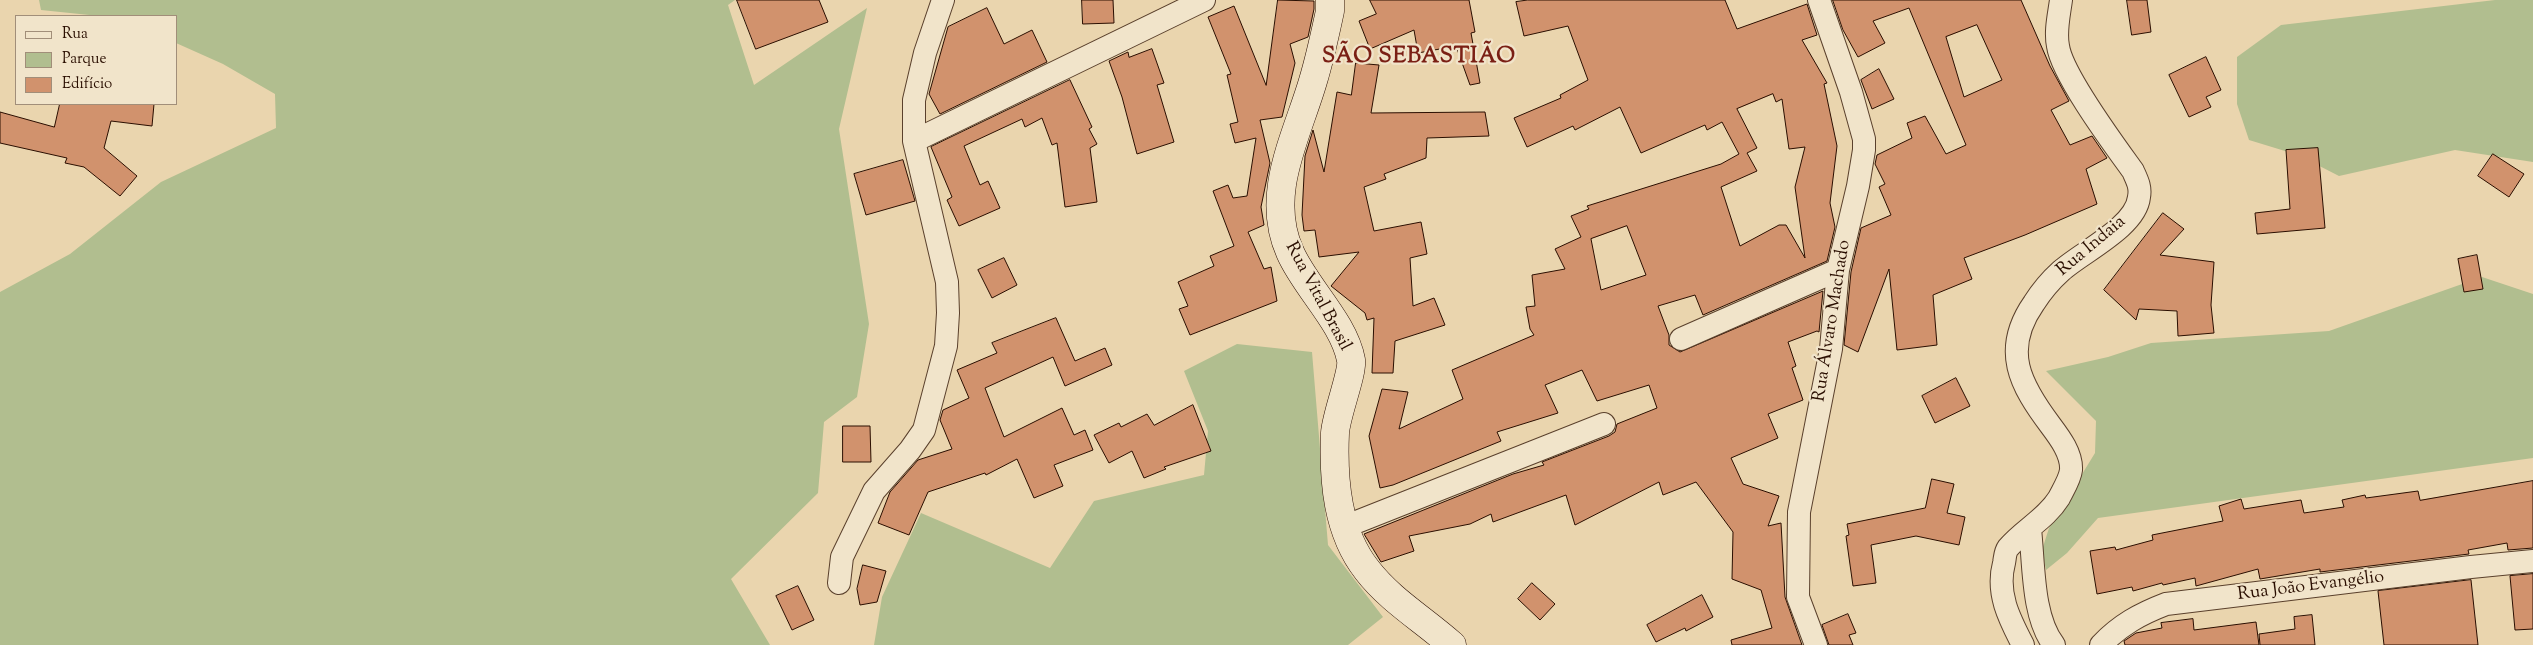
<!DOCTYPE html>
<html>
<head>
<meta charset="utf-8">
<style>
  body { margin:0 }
  #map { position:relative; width:2533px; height:645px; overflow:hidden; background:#ead5ae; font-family:"Sorts Mill Goudy",serif }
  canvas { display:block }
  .legend { position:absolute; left:15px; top:15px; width:162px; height:90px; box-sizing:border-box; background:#f1e4ca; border:1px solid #a18e79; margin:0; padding:6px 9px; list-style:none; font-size:15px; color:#2a0e00 }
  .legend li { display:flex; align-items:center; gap:10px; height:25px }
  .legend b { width:25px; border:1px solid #a18e79 }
</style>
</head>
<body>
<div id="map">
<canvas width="2533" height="645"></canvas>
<ul class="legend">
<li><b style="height:6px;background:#f1e4ca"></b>Rua</li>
<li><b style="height:14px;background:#b1be8f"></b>Parque</li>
<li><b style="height:14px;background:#d1926d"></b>Edifício</li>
</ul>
</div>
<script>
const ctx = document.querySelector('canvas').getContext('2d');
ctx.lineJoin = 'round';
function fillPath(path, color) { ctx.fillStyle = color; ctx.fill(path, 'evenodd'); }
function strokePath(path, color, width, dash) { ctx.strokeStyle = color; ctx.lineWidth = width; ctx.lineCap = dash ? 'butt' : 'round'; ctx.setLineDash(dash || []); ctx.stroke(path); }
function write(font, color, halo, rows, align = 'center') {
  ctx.font = font + ' "Sorts Mill Goudy",serif'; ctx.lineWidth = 4.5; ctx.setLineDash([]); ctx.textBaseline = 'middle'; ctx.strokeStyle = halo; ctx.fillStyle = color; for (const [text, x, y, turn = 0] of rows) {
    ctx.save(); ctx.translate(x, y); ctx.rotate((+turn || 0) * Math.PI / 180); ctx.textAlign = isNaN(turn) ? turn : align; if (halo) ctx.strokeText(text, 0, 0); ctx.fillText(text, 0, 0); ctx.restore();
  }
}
fillPath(new Path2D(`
  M 39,0 L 735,0 L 728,5 L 754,85 L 867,8 L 839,129 L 869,324 L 857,397 L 824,422 L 818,493 L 731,579 L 770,645 L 0,645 L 0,292 L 70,254 L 161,182 L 276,128 L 275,94 L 223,64 L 176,43 L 176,16 L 99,16 L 41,10 Z
  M 2495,0 L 2533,0 L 2533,162 L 2455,150 L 2339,176 L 2298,155 L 2249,140 L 2237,104 L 2237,57 L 2281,25 Z
  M 2482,277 L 2533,294 L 2533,458 L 2098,518 L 2067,553 L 2046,570 L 2042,550 L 2049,528 L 2095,453 L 2096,421 L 2046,371 L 2108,357 L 2151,343 L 2329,331 Z
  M 1237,344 L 1312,352 L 1328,545 L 1383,617 L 1348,645 L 874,645 L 882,597 L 921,513 L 1050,568 L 1094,501 L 1204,475 L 1208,431 L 1184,371 Z`), '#b1be8f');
const building = new Path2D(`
  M 737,0 L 819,0 L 828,22 L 756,49 Z
  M 1082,0 L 1113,0 L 1114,23 L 1083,24 Z
  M 1278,0 L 1314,1 L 1314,9 L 1308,37 L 1290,44 L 1295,63 L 1282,117 L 1260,120 L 1270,163 L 1261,207 L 1264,225 L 1248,232 L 1264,269 L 1271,267 L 1277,301 L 1190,335 L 1179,309 L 1188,306 L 1178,282 L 1214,266 L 1210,256 L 1234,246 L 1213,191 L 1228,185 L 1233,198 L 1247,196 L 1256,138 L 1235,143 L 1230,124 L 1238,122 L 1227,75 L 1231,74 L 1208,17 L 1234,6 L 1266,85 Z
  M 1370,0 L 1469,0 L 1475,32 L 1471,33 L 1480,83 L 1470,85 L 1456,46 L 1418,53 L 1414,30 L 1370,49 L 1359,21 L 1376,14 Z
  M 1528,0 L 1725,0 L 1737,29 L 1807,4 L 1817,35 L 1802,40 L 1827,83 L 1824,84 L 1837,146 L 1830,203 L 1835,227 L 1827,261 L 1703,315 L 1695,295 L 1658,306 L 1669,335 L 1669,345 L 1680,352 L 1823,291 L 1819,332 L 1817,331 L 1788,342 L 1796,366 L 1792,368 L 1803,400 L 1768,414 L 1778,438 L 1731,458 L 1743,484 L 1779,496 L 1768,526 L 1781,523 L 1785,597 L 1802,645 L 1732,645 L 1731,640 L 1772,628 L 1761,590 L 1732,579 L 1733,532 L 1696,482 L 1663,495 L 1659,482 L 1575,525 L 1566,495 L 1493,522 L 1491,514 L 1470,524 L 1409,536 L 1414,551 L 1381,562 L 1364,534 L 1513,474 L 1544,465 L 1542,462 L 1609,436 L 1615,432 L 1617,424 L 1657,408 L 1649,385 L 1597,401 L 1582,370 L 1545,385 L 1558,413 L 1497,432 L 1501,441 L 1393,485 L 1380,488 L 1369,436 L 1382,389 L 1408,392 L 1399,429 L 1463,399 L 1452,370 L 1534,335 L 1530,329 L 1526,307 L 1535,306 L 1532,275 L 1565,269 L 1555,249 L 1581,237 L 1571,216 L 1589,209 L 1587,206 L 1721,164 L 1739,154 L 1722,122 L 1707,130 L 1705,125 L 1641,153 L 1620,107 L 1575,130 L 1573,126 L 1527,147 L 1514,118 L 1561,98 L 1560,95 L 1588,80 L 1568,26 L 1524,36 L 1516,2 ZM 1773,94 L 1776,102 L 1782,99 L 1789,149 L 1805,147 L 1795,187 L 1805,258 L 1786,225 L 1779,225 L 1740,246 L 1721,187 L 1757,171 L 1747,153 L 1757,148 L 1737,109 ZM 1627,226 L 1646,275 L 1601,290 L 1591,239 Z
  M 1833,0 L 2021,0 L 2050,66 L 2069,101 L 2051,110 L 2070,145 L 2092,136 L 2107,158 L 2086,169 L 2097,204 L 2025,235 L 1964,258 L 1972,279 L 1933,295 L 1937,345 L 1897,350 L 1889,269 L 1858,352 L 1844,345 L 1851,272 L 1861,228 L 1891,215 L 1879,187 L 1885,184 L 1875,164 L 1877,155 L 1912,138 L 1907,123 L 1925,116 L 1946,154 L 1966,145 L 1909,8 L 1873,21 L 1885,43 L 1858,57 L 1843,30 ZM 1977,25 L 2002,80 L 1964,97 L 1946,37 Z
  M 2127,0 L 2147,0 L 2151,32 L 2132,35 Z
  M 987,8 L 1004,44 L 1032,30 L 1047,62 L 940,114 L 929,94 L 948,27 Z
  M 1152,49 L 1164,83 L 1157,85 L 1174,142 L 1137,154 L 1122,97 L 1109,61 L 1128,52 L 1129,57 Z
  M 2206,57 L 2221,90 L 2206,97 L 2211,107 L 2189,117 L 2169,75 Z
  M 1356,63 L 1379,65 L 1371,113 L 1485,112 L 1489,136 L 1427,138 L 1426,158 L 1384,174 L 1386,179 L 1364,187 L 1374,231 L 1421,222 L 1427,254 L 1410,258 L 1413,306 L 1434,298 L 1445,325 L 1395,341 L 1393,373 L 1372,373 L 1374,318 L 1367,320 L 1365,313 L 1331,286 L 1359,252 L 1319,257 L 1315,230 L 1304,231 L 1302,215 L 1305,156 L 1313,130 L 1324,172 L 1337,92 L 1351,95 Z
  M 1879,69 L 1894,99 L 1872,109 L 1861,80 Z
  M 1070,80 L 1092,127 L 1089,129 L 1097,144 L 1090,148 L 1097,202 L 1065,207 L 1057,143 L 1052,145 L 1042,118 L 1025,127 L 1022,119 L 964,146 L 980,185 L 988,181 L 1000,208 L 959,226 L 947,200 L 952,197 L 931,147 Z
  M 60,104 L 154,104 L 152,126 L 111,121 L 104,148 L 137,176 L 120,196 L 84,167 L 65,163 L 67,158 L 0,143 L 0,112 L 54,127 Z
  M 2318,148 L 2325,228 L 2257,234 L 2255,213 L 2290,209 L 2286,150 Z
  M 2493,154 L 2524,174 L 2509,197 L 2478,176 Z
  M 903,160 L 915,201 L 866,215 L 854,174 Z
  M 2163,213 L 2184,229 L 2160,255 L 2214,262 L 2211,305 L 2214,333 L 2178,336 L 2177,311 L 2139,309 L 2136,320 L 2104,290 Z
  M 2477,255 L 2483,289 L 2464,292 L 2458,259 Z
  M 1004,258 L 1017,285 L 992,298 L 978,270 Z
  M 1056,318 L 1075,361 L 1105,348 L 1112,365 L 1065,386 L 1053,357 L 985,388 L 1004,437 L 1062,408 L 1074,435 L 1085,430 L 1093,450 L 1054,465 L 1063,486 L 1034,498 L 1017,459 L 986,475 L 985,473 L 928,492 L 909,535 L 878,523 L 890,492 L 918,460 L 952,449 L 940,420 L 943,410 L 969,398 L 957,370 L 997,353 L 992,343 Z
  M 1956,378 L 1970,406 L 1935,423 L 1922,396 Z
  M 1193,405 L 1211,451 L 1164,467 L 1166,469 L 1144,478 L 1132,451 L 1109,463 L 1094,435 L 1119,423 L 1121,427 L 1147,414 L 1154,425 Z
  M 843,426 L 870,426 L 871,462 L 843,462 Z
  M 1932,479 L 1954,484 L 1947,513 L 1965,517 L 1959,545 L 1916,536 L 1871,545 L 1876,583 L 1853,586 L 1846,536 L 1849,535 L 1847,524 L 1925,508 Z
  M 2533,481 L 2533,548 L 2508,550 L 2507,543 L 2468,550 L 2469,554 L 2320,572 L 2320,569 L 2260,579 L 2258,569 L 2196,586 L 2195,578 L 2163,585 L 2162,583 L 2133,591 L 2132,587 L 2097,594 L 2090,551 L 2115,547 L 2116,550 L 2153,540 L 2152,535 L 2223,521 L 2219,506 L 2241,499 L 2244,509 L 2301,500 L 2304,513 L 2344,507 L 2342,500 L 2365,495 L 2366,498 L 2418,491 L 2420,500 Z
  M 863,565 L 886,571 L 877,602 L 860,605 L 857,589 Z
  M 2533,574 L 2533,629 L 2515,630 L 2510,576 Z
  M 2471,580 L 2478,645 L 2384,645 L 2378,591 Z
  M 1532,583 L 1555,604 L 1540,620 L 1518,599 Z
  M 798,586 L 814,620 L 792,630 L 776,596 Z
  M 1702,595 L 1713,617 L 1686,631 L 1685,628 L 1656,642 L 1647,625 Z
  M 1848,614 L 1856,633 L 1849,635 L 1853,645 L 1829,645 L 1822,625 Z
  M 2312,615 L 2315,645 L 2260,645 L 2259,634 L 2295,629 L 2294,617 Z
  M 2193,619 L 2194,630 L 2256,622 L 2259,645 L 2125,645 L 2124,641 L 2136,633 L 2162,628 L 2161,623 Z`);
fillPath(building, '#d1926d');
strokePath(building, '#2a0e00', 1);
const street = new Path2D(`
  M 914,141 L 1204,0
  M 1681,339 L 1838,270
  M 1344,527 L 1604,424
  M 2030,529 C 2034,564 2032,617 2054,645
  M 839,583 L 842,557 L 874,491 L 910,450 L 924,430 L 946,346 L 948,313 L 947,282 L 914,141 L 914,100 L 925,53 L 943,0
  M 1816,645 L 1798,597 L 1799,512 L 1831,349 L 1838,270 L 1858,186 L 1864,150 L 1864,139 L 1851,92 L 1819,0
  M 2023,645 C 2009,618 1996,593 2004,563 C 2005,558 2005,552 2008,548 C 2023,530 2046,519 2059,498 C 2063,490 2070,479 2071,470 C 2072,454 2060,438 2051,426 C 2020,385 2001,350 2034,303 C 2041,292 2051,280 2061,271 C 2082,252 2136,227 2139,197 C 2141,187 2137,180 2133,171 C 2115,146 2062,75 2058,46 C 2055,31 2059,15 2061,0
  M 2101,645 C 2120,625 2140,614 2166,604 L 2471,567 L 2533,561`);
const secondary = new Path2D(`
  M 1330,0 L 1330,11 C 1325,34 1320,58 1313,81 C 1297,136 1264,194 1290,252 C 1305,287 1344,322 1351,360 C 1353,373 1336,415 1335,433 C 1333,480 1337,532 1367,570 C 1390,600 1424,620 1452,645`);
strokePath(street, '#5a402c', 24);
strokePath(secondary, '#2a0e00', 29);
strokePath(street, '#f1e4ca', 22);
strokePath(secondary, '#f1e4ca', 28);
write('18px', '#2a0e00', '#f1e4ca', [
  ["Rua Indaia",2092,247,-40],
  ["Rua Vital Brasil",1317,297,62],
  ["Rua Álvaro Machado",1833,321,-81],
  ["Rua João Evangélio",2311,587,-7]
]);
ctx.letterSpacing = '1px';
write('bold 22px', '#7a1f14', '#f1e4ca', [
  ["SÃO SEBASTIÃO",1419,58]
]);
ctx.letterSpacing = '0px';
</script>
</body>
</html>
